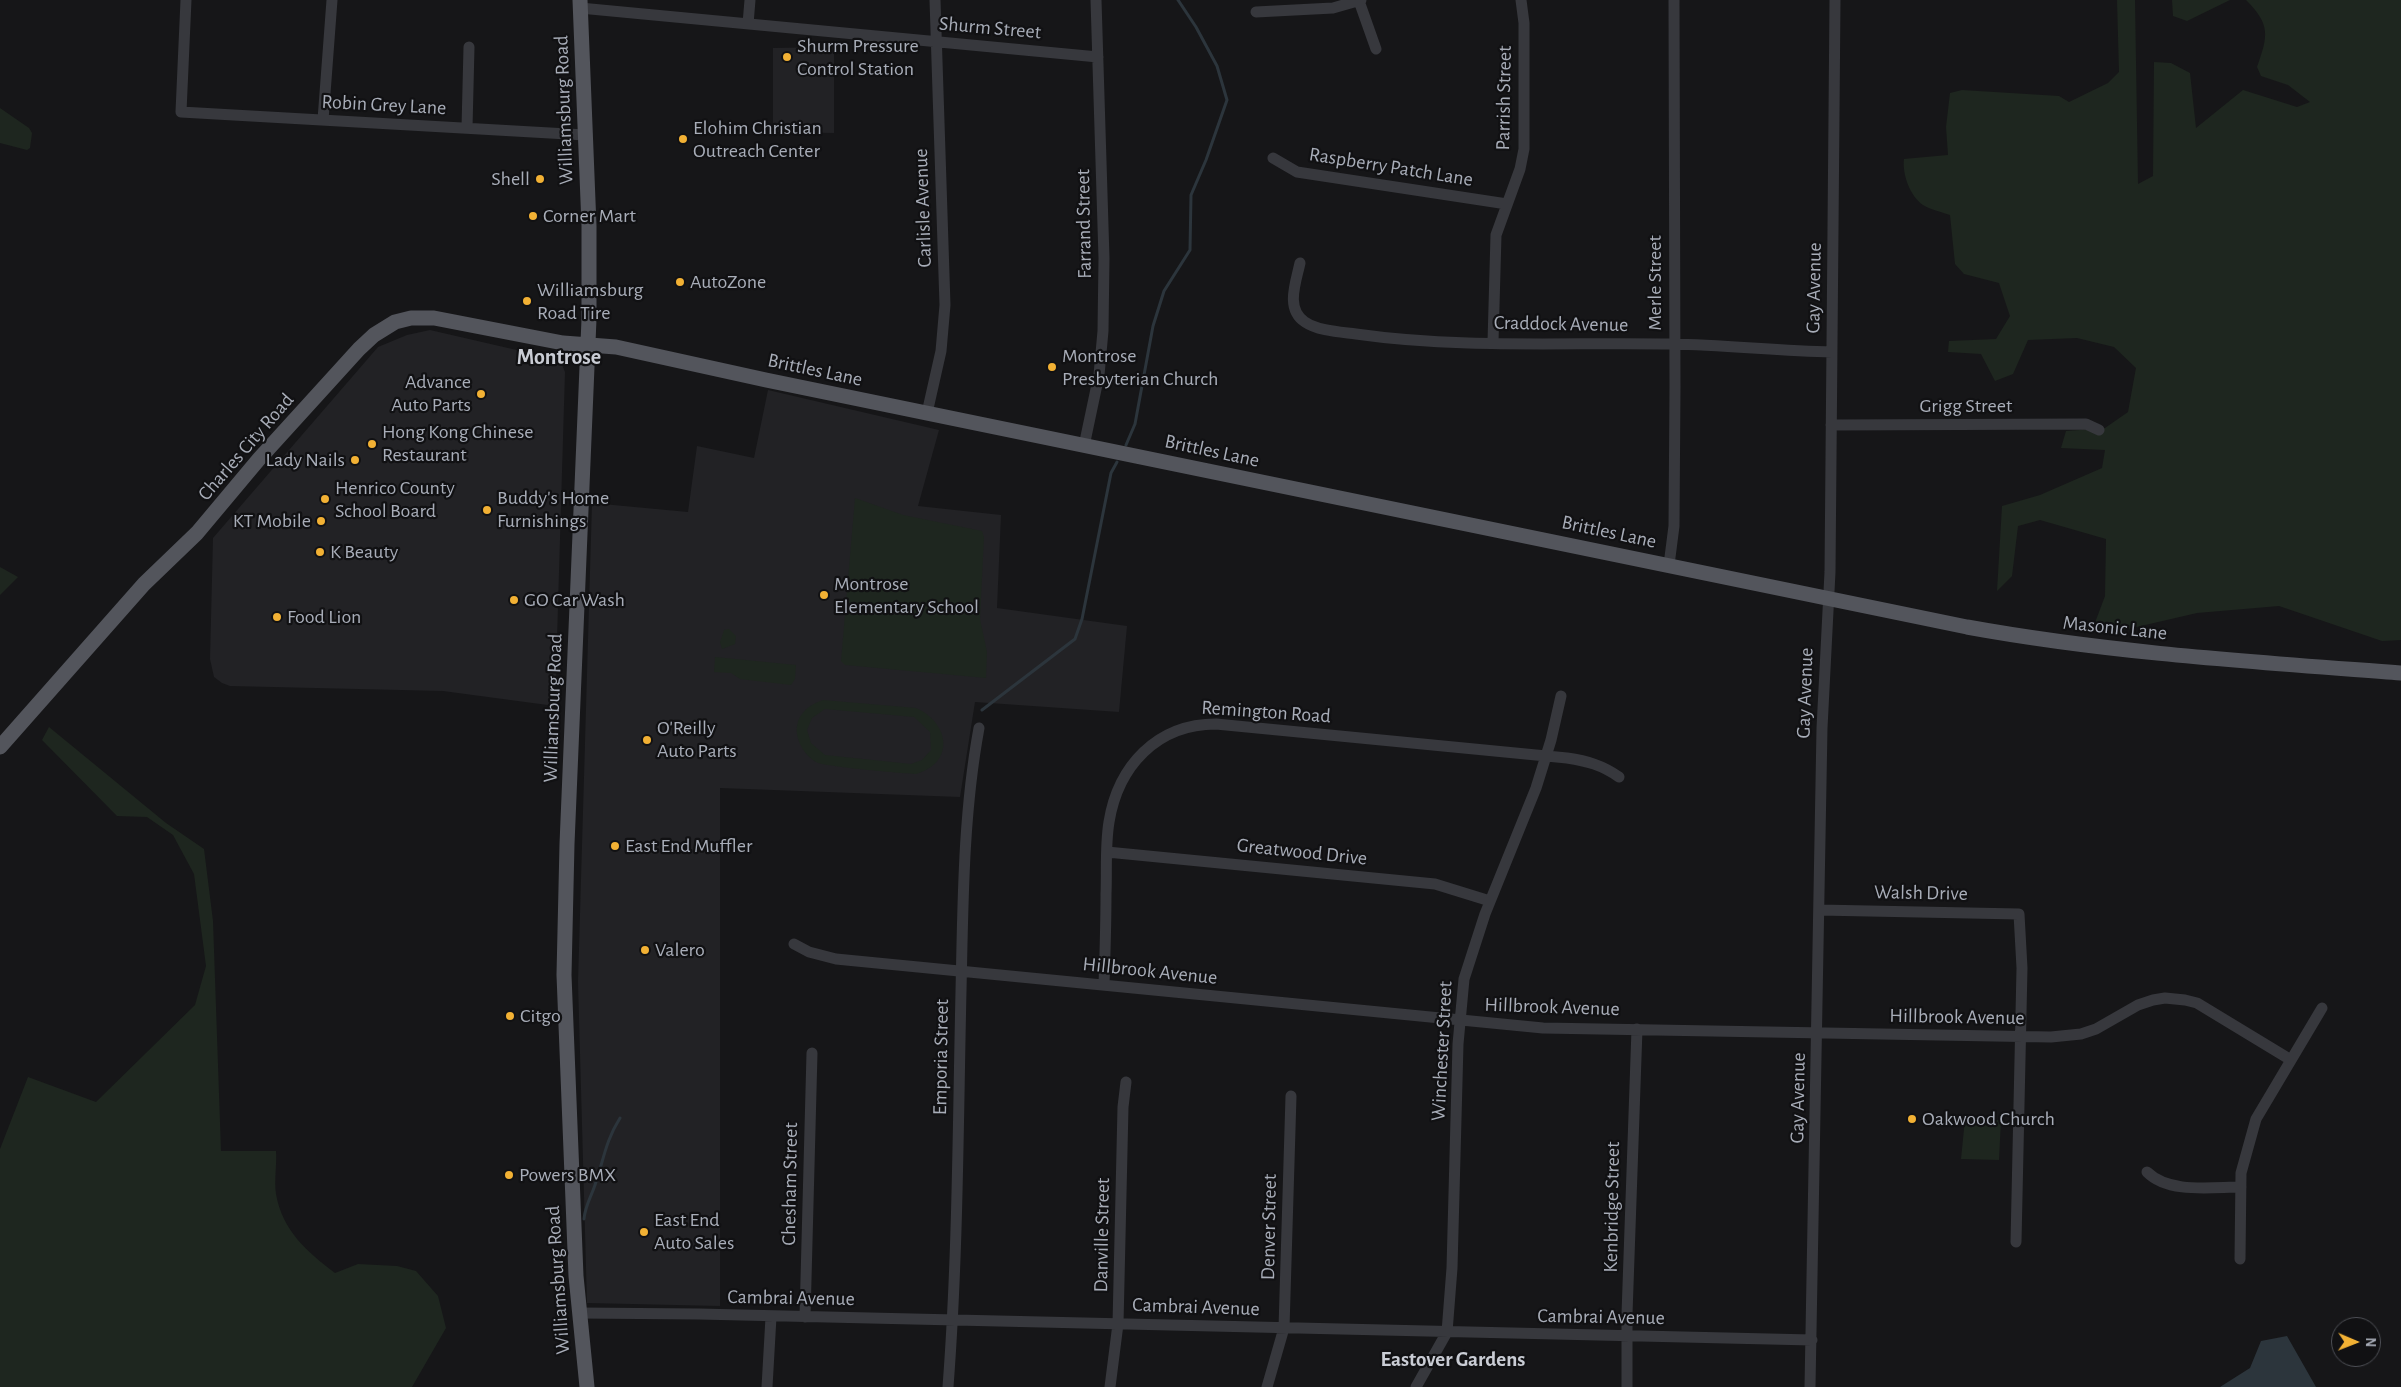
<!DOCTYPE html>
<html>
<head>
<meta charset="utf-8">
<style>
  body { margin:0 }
  #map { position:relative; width:2401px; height:1387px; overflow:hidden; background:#161618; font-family:"Alegreya Sans",sans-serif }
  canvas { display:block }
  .north { position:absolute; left:2331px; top:1317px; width:50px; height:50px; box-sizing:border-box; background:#111113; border:1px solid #4d4f55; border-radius:50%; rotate:91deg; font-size:14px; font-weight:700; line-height:20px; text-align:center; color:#a8adb8 }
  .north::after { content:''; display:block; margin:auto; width:18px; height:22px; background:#f2b134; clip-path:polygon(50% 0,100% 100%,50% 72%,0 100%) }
</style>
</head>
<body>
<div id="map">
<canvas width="2401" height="1387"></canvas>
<div class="north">N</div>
</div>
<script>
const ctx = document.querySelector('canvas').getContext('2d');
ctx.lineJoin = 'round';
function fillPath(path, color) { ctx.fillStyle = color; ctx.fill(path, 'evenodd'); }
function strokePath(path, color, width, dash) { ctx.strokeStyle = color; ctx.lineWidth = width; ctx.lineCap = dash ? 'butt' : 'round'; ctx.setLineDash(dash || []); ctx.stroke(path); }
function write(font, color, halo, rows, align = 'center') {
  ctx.font = font + ' "Alegreya Sans",sans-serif'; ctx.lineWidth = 4.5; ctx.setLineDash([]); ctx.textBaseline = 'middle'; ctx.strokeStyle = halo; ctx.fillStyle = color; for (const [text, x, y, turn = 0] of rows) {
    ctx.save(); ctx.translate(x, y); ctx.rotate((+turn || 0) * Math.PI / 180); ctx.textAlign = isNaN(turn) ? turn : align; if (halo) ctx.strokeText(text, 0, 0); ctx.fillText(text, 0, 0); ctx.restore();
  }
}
fillPath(new Path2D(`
  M 834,47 L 834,133 L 773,132 L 773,48 Z
  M 430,330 L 560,360 L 565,372 L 555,706 L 443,691 L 230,686 L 222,683 L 214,677 L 210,659 L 213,538 L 378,347 L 407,335 Z
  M 768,390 L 939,430 L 918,506 L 1001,515 L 997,608 L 1127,626 L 1119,712 L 975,702 L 960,797 L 720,788 L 720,1306 L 587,1303 L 578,982 L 592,503 L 688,512 L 697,446 L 754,458 Z`), '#222225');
fillPath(new Path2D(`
  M 2117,0 L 2135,0 L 2138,184 L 2153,176 L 2154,62 L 2171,63 L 2190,73 L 2196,128 L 2243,90 L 2297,107 L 2310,102 L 2288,85 L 2261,76 L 2257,67 C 2268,36 2271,25 2246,0 L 2401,0 L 2401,640 L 2382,641 L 2279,606 L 2197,613 L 2115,632 L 2093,628 L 2105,596 L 2106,539 L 2040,520 L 2018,526 L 2012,576 L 1997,591 L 2002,506 L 2040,495 L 2102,468 L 2105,450 L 2061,448 L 2066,431 L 2105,428 L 2128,412 L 2136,368 L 2114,347 L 2077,338 L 2028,340 L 2013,374 L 1995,381 L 1981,354 L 1948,352 L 1949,341 L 1996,339 L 2010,316 L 1999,283 L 1964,274 L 1955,264 L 1950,215 C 1942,212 1931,210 1923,205 C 1910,196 1902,174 1904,159 L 1948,155 L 1946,127 L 1950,93 L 1962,90 L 2059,96 L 2069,102 L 2108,83 L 2119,72 Z
  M 2172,0 L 2230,0 L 2187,21 L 2173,16 Z
  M 0,108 L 29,128 L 32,133 L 30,148 L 27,150 L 0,143 Z
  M 855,498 L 903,515 L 982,531 L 984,537 L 980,619 L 987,652 L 986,678 L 845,665 L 841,661 Z
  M 0,567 L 18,577 L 0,595 Z
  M 729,629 L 736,636 L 735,644 L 722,649 L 720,642 L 724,630 Z
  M 715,657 L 796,665 L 795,679 L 791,685 L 740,679 L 731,673 L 714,672 Z
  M 823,700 L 916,708 C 950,723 955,763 916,774 C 901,773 825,767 816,762 C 804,755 795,739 797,726 C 799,712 811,704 823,700 ZM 825,709 L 914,717 L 930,732 L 931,750 L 922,760 L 911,764 L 825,755 L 811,743 L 807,730 L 812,718 Z
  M 49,727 L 166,823 L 204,849 L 213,921 L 221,1151 L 276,1151 C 277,1165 274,1180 276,1194 C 282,1230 307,1252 335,1273 L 358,1264 L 397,1266 L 416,1271 L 438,1296 L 446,1328 L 412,1387 L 0,1387 L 0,1149 L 28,1077 L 96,1102 L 195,1005 L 206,966 L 194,874 L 173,835 L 147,817 L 117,816 L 42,740 Z
  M 1965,1119 L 2001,1120 L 1999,1160 L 1961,1159 Z`), '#1e261f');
fillPath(new Path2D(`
  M 2287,1336 L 2316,1387 L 2220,1387 L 2250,1368 L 2261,1341 Z`), '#2c353c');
strokePath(new Path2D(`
  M 1126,445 L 1135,424 L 1153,326 L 1164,291 L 1190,250 L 1191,195 L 1206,160 L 1227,100 L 1217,66 L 1196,27 L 1178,0
  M 982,710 L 1075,639 L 1082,619 L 1111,473 L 1117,462
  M 584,1219 C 585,1206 591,1197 595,1185 C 604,1159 605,1142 620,1118`), '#2c353c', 3);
strokePath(new Path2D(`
  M 186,0 L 181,112 L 585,135
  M 1359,1 L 1376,49
  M 580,8 L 1098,57
  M 1256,12 L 1333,8 L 1361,0
  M 748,24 L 750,0
  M 323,120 L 332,0
  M 467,128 L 469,47
  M 1273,158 L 1297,172 L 1507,204
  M 1300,263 C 1296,282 1285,309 1305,322 C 1318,331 1341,332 1356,334 C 1461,349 1568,342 1673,344 C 1726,345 1779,351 1832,352
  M 1493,342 L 1496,235 L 1520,169 L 1524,149 L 1524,23 L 1521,0
  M 927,413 L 941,351 L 945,305 L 935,0
  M 1831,425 L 2086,424 L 2099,430
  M 1084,446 L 1099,375 L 1103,331 L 1104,258 L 1096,0
  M 1669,565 L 1674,526 L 1675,386 L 1674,0
  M 1107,852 L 1435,884 L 1490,901
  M 1819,910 L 2019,914 L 2022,968 L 2016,1242
  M 794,944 L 809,952 L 836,959 L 1543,1028 L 2051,1037 L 2081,1034 L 2096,1029 L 2138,1005 L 2153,1000 L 2165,998 L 2185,1000 L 2197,1003 L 2291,1060
  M 1104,985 C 1105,955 1106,925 1106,894 C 1107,871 1105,846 1109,822 C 1118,766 1157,724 1216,724 L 1567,758 C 1587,761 1602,765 1619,777
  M 2147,1172 C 2169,1194 2212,1187 2241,1187
  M 2240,1259 L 2241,1173 L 2256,1119 L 2322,1008
  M 579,1313 L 699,1314 L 1812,1340
  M 805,1317 L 812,1053
  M 767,1387 L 771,1317
  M 948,1387 C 958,1255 958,1123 961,991 C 963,904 963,815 979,728
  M 1110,1387 L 1118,1324 L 1123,1107 L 1126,1082
  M 1267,1387 L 1284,1328 L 1291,1096
  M 1416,1387 L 1447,1332 L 1452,1268 L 1458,1044 L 1464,979 L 1485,914 L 1536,788 L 1551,740 L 1561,696
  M 1627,1387 L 1627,1314 L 1637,1029
  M 1810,1387 L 1822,728 L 1830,572 L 1835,0`), '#37383d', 11);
strokePath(new Path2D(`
  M 580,0 L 589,226 L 589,319 L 567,844 L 564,975 L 576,1276 L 587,1387
  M 0,747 L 144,584 L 197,533 L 259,459 L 359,349 L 374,335 L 395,322 L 411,318 L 434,318 L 563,343 L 616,347 L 766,380 L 1967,627 C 2110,653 2256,662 2401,673`), '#53555c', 15);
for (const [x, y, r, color] of [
  [787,57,5,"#f2b134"],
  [683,139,5,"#f2b134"],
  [540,179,5,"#f2b134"],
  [533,216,5,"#f2b134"],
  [680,282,5,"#f2b134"],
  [527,301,5,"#f2b134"],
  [1052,367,5,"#f2b134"],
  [481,394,5,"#f2b134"],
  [372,444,5,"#f2b134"],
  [355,460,5,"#f2b134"],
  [325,499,5,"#f2b134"],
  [487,510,5,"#f2b134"],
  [321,521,5,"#f2b134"],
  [320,552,5,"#f2b134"],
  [824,595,5,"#f2b134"],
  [514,600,5,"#f2b134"],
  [277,617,5,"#f2b134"],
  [647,740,5,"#f2b134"],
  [615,846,5,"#f2b134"],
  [645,950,5,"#f2b134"],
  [510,1016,5,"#f2b134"],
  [1912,1119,5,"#f2b134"],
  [509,1175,5,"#f2b134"],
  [644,1232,5,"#f2b134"]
]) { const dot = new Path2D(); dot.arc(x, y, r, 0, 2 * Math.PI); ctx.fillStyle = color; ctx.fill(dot); strokePath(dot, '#111113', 2); }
write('20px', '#a8adb8', '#111113', [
  ["Shurm Street",990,28,5],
  ["Parrish Street",1504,98,-89],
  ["Robin Grey Lane",384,105,3],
  ["Williamsburg Road",564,110,-92],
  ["Raspberry Patch Lane",1391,167,9],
  ["Carlisle Avenue",923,208,-92],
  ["Farrand Street",1084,224,-91],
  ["Merle Street",1655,283,-90],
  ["Gay Avenue",1814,288,-89],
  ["Craddock Avenue",1561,324,1],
  ["Brittles Lane",815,370,12],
  ["Grigg Street",1966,406],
  ["Charles City Road",246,447,-49],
  ["Brittles Lane",1212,451,12],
  ["Brittles Lane",1609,532,12],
  ["Masonic Lane",2115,628,6],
  ["Gay Avenue",1805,693,-88],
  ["Williamsburg Road",553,708,-88],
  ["Remington Road",1266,712,4],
  ["Greatwood Drive",1302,852,6],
  ["Walsh Drive",1921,893,1],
  ["Hillbrook Avenue",1150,971,6],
  ["Hillbrook Avenue",1552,1007,2],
  ["Hillbrook Avenue",1957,1017,1],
  ["Winchester Street",1442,1051,-87],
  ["Emporia Street",941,1057,-89],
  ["Gay Avenue",1798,1098,-89],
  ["Chesham Street",790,1184,-89],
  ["Kenbridge Street",1612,1207,-89],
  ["Denver Street",1269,1227,-89],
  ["Danville Street",1102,1235,-89],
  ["Williamsburg Road",558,1280,-94],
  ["Cambrai Avenue",791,1298,1],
  ["Cambrai Avenue",1196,1307,2],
  ["Cambrai Avenue",1601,1317,1]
]);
write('20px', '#a8adb8', '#111113', [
  ["Shurm Pressure",797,46],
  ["Control Station",797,69],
  ["Elohim Christian",693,128],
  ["Outreach Center",693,151],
  ["Shell",530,179,"right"],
  ["Corner Mart",543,216],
  ["AutoZone",690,282],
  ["Williamsburg",537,290],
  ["Road Tire",537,313],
  ["Montrose",1062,356],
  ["Presbyterian Church",1062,379],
  ["Advance",471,382,"right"],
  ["Auto Parts",471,405,"right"],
  ["Hong Kong Chinese",382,432],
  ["Restaurant",382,455],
  ["Lady Nails",345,460,"right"],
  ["Henrico County",335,488],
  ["School Board",335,511],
  ["Buddy's Home",497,498],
  ["Furnishings",497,521],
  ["KT Mobile",311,521,"right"],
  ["K Beauty",330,552],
  ["Montrose",834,584],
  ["Elementary School",834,607],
  ["GO Car Wash",524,600],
  ["Food Lion",287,617],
  ["O'Reilly",657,728],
  ["Auto Parts",657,751],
  ["East End Muffler",625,846],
  ["Valero",655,950],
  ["Citgo",520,1016],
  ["Oakwood Church",1922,1119],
  ["Powers BMX",519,1175],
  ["East End",654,1220],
  ["Auto Sales",654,1243]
], 'left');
write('bold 21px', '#c9ccd4', '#111113', [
  ["Eastover Gardens",1453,1360]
]);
write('bold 22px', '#c9ccd4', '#111113', [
  ["Montrose",559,357]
]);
</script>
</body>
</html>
